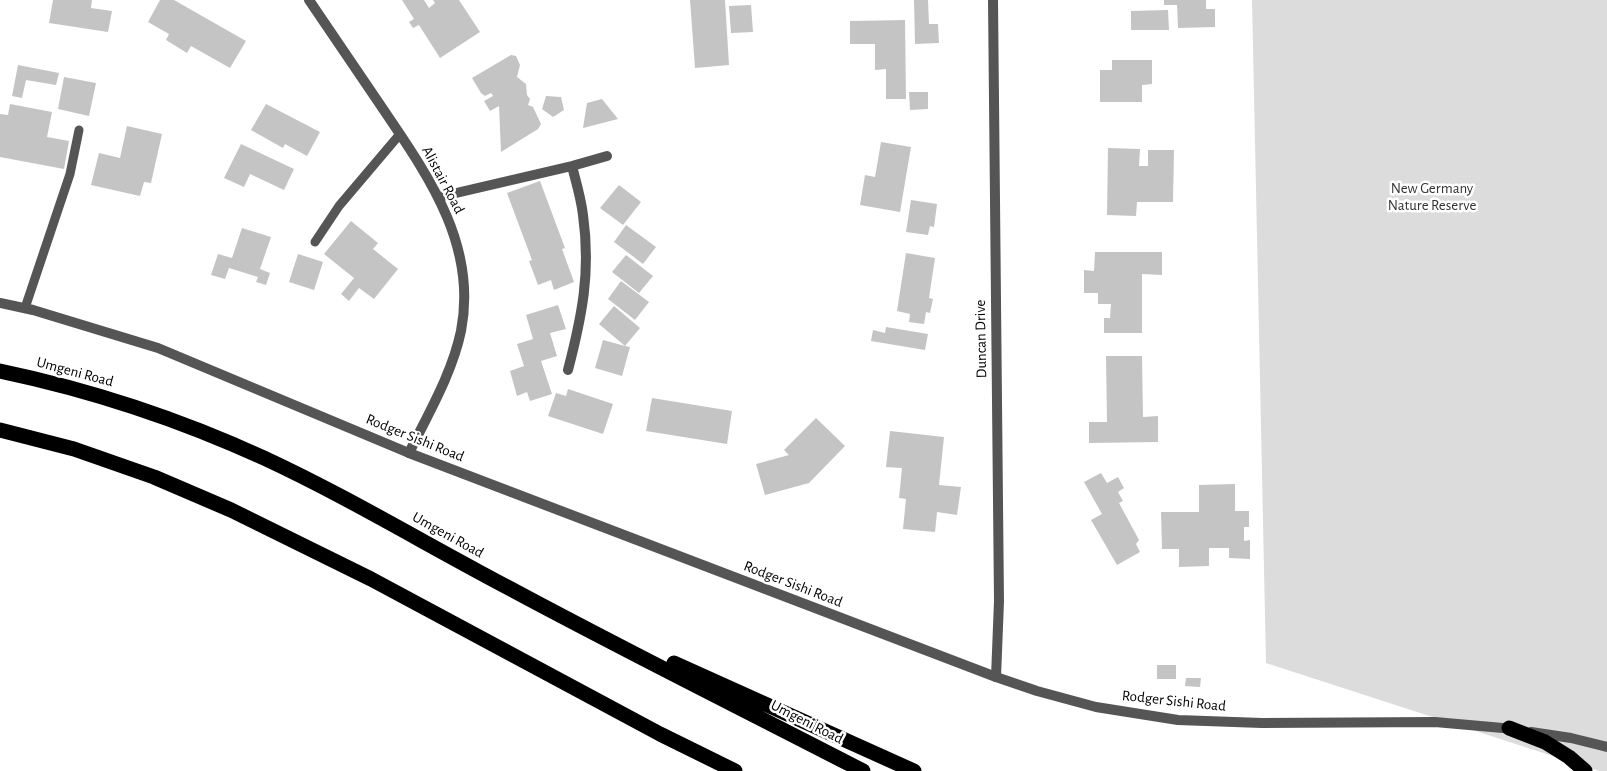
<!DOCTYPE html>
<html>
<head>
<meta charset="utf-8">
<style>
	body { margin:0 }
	canvas { display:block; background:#fff }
</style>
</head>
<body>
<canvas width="1607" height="771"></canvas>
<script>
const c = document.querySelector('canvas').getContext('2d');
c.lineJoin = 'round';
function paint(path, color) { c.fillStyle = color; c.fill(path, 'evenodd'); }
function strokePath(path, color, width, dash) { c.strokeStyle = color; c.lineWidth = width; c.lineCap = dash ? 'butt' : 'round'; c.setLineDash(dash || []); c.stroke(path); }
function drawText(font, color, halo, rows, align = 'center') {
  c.font = font + ' "Alegreya Sans",sans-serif'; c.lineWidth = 5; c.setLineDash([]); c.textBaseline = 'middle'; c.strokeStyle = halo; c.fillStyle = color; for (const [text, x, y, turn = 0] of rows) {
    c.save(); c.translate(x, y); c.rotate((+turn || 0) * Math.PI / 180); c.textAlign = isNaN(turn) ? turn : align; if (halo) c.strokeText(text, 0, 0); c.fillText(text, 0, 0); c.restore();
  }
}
paint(new Path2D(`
	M 1252,0 L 1607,0 L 1607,771 L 1599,771 L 1266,663 Z`), '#dcdcdc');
paint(new Path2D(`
	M 53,0 L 92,0 L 91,8 L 112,11 L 108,32 L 49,23 Z
	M 160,0 L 174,0 L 246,41 L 230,68 L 191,46 L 187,53 L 166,40 L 169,34 L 148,22 Z
	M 402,0 L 424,0 L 429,8 L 435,3 L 433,0 L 459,0 L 480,32 L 440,58 L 419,25 L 413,28 L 409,22 L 414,19 Z
	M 690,0 L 725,0 L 729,65 L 695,68 Z
	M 914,0 L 928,0 L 929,24 L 938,24 L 939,43 L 915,44 Z
	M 1164,0 L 1206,0 L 1206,9 L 1215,9 L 1215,27 L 1178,28 L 1177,5 L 1164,5 Z
	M 751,5 L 753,32 L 731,33 L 729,6 Z
	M 1168,10 L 1169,30 L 1131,30 L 1131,11 Z
	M 905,20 L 906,99 L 886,99 L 886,69 L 875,70 L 875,44 L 850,44 L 850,21 Z
	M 511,55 L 516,56 L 520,65 L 517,77 L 526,84 L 527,95 L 530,99 L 528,105 L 533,107 L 541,124 L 538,129 L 501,152 L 499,106 L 490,111 L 484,101 L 493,96 L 491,93 L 485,96 L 481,93 L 472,78 Z
	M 1112,60 L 1152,60 L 1152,84 L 1142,85 L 1142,102 L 1100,102 L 1100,70 L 1112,70 Z
	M 18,65 L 59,73 L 56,85 L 26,80 L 22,98 L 12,96 Z
	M 64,77 L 96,83 L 89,116 L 58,109 Z
	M 909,92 L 928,92 L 928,109 L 910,110 Z
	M 546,96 L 561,97 L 564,110 L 553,117 L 542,109 Z
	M 602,99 L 618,119 L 583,128 L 587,103 Z
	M 10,104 L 52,112 L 47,137 L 69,141 L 64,169 L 0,157 L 0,114 L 8,115 Z
	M 266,104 L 320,132 L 307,156 L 285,144 L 283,148 L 251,130 Z
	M 127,126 L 162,134 L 151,183 L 144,182 L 140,196 L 91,185 L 99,153 L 120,158 Z
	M 881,142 L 911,147 L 900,212 L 860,205 L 865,175 L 875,177 Z
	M 241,144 L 294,169 L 284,190 L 250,174 L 244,187 L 224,178 Z
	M 1108,148 L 1140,149 L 1139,166 L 1148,166 L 1148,150 L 1174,150 L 1173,202 L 1137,202 L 1136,216 L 1107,215 Z
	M 540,181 L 565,248 L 562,249 L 574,282 L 554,290 L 551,280 L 538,285 L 529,261 L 532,260 L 507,193 Z
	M 619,185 L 641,202 L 623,225 L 600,208 Z
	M 911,200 L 937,204 L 934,227 L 930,226 L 928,235 L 906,232 Z
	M 351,221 L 378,243 L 373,249 L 398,269 L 374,299 L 359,288 L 349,301 L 341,294 L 354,278 L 324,254 Z
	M 626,225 L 656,247 L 643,264 L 614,242 Z
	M 242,228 L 271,237 L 260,269 L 270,273 L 266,285 L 256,282 L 258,277 L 229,268 L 225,279 L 211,275 L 218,254 L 232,258 Z
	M 1095,252 L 1162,252 L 1162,275 L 1142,274 L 1142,333 L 1104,333 L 1104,318 L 1110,318 L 1111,304 L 1098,304 L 1098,293 L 1084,293 L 1084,270 L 1094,271 Z
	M 906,253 L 935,258 L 929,298 L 933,299 L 930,313 L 926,312 L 924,324 L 909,322 L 910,314 L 897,311 Z
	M 298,254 L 323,262 L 314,290 L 289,282 Z
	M 626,255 L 653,276 L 639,293 L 612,272 Z
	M 621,281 L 649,302 L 635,320 L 608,299 Z
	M 558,305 L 566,329 L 550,333 L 557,356 L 541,361 L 552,394 L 530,401 L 527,392 L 517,396 L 510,371 L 524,366 L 517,344 L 533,339 L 526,315 Z
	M 614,306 L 640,328 L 625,346 L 630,347 L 622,376 L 595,368 L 603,340 L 625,346 L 599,324 Z
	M 886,327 L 928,334 L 925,350 L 871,341 L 873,330 L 885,333 Z
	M 1106,356 L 1142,356 L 1143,417 L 1158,416 L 1158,442 L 1089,443 L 1089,422 L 1107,422 Z
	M 568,389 L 613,404 L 603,434 L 548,416 L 556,393 L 566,396 Z
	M 652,398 L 732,411 L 727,444 L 646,431 Z
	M 816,418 L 845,446 L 809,483 L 765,495 L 756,464 L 789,455 L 784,450 Z
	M 890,431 L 944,437 L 939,485 L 961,487 L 957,515 L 937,512 L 935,532 L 903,529 L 906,499 L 899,498 L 902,468 L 886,467 Z
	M 1101,473 L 1107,483 L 1118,477 L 1124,488 L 1118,492 L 1123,501 L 1119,503 L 1139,540 L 1136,544 L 1140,552 L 1117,565 L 1091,520 L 1102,514 L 1084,482 Z
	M 1235,484 L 1235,511 L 1249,511 L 1249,527 L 1244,527 L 1244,541 L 1250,540 L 1250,559 L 1229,558 L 1229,548 L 1209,548 L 1209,566 L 1179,567 L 1179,549 L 1162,549 L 1161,512 L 1199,512 L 1199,485 Z
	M 1157,665 L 1176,665 L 1176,679 L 1157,679 Z
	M 1186,678 L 1201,678 L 1200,687 L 1185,686 Z`), '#c4c4c4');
strokePath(new Path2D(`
	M 315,242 L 339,206 L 400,134
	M 25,308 L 70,174 L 79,130`), '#555', 9);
strokePath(new Path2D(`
	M 309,0 C 333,35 357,71 381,106 C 427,174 478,244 461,331 C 452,374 428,414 409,453
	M 993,0 L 999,601 L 996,677
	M 439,197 L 572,166 L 607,156
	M 568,370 C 582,316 591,272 583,215 C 581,198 576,182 572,166`), '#555', 10);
strokePath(new Path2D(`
	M 0,303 L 33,310 L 158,348 L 409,453 L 996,677 L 1037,691 L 1096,707 L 1178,720 L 1262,723 L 1435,722 L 1514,729
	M 1531,732 L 1571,738 L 1607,747`), '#555', 10);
strokePath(new Path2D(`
	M 0,371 C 91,390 179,419 264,458 C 348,497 427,545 509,588 C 626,651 745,710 863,771
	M 0,430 L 74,449 L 154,477 L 231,510 L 371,579 L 660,734 L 735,771
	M 674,663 L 914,771
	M 1509,728 L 1545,742 L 1569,757 L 1585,771`), '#000', 15);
drawText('15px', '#000', '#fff', [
	["Alistair Road",443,180,62],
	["Duncan Drive",981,339,-91],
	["Umgeni Road",75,372,15],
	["Rodger Sishi Road",415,438,22],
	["Umgeni Road",448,535,29],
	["Rodger Sishi Road",793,584,21],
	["Rodger Sishi Road",1174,701,6],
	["Umgeni Road",807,722,27]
]);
drawText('15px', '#333', '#fff', [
	["New Germany",1432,188],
	["Nature Reserve",1432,205]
]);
</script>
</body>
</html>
